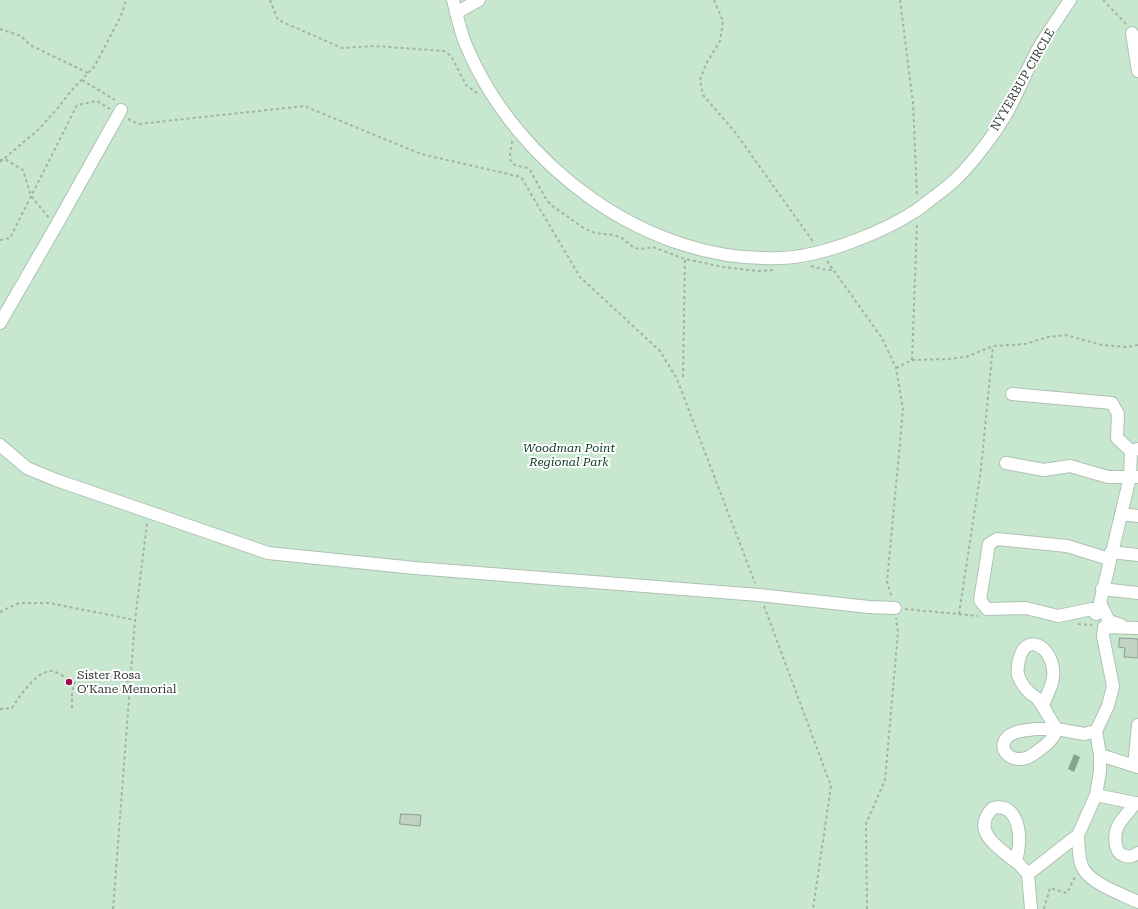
<!DOCTYPE html>
<html>
<head>
<meta charset="utf-8">
<style>
	body { margin:0 }
	canvas { display:block; background:#e6f8ea }
</style>
</head>
<body>
<canvas width="1138" height="909"></canvas>
<script>
const c = document.querySelector('canvas').getContext('2d');
c.lineJoin = 'round';
function paint(path, color) { c.fillStyle = color; c.fill(path, 'evenodd'); }
function strokePath(path, color, width, dash) { c.strokeStyle = color; c.lineWidth = width; c.lineCap = dash ? 'butt' : 'round'; c.setLineDash(dash || []); c.stroke(path); }
function drawText(font, color, halo, rows, align = 'center') {
  c.font = font + ' "Roboto Serif",serif'; c.lineWidth = 4; c.setLineDash([]); c.textBaseline = 'middle'; c.strokeStyle = halo; c.fillStyle = color; for (const [text, x, y, turn = 0] of rows) {
    c.save(); c.translate(x, y); c.rotate((+turn || 0) * Math.PI / 180); c.textAlign = isNaN(turn) ? turn : align; if (halo) c.strokeText(text, 0, 0); c.fillText(text, 0, 0); c.restore();
  }
}
paint(new Path2D(`
	M 0,0 L 1138,0 L 1138,909 L 0,909 Z`), '#c7e7cf');
paint(new Path2D(`
	M 1074,754 L 1080,757 L 1074,772 L 1068,769 Z`), '#81a78b');
const building = new Path2D(`
	M 1120,638 L 1138,639 L 1138,658 L 1124,657 L 1125,648 L 1119,647 Z
	M 401,814 L 421,815 L 420,826 L 400,824 Z`);
paint(building, '#c1d3c5');
strokePath(building, '#8b9c90', 1);
const minor = new Path2D(`
	M 453,0 C 457,15 460,31 466,45 C 516,165 647,264 780,258 C 821,257 882,233 917,210 C 923,206 928,201 934,197 C 942,191 950,185 957,178 C 975,160 997,131 1009,109 C 1019,90 1027,70 1037,51 C 1047,33 1059,17 1070,0
	M 456,13 L 479,0
	M 1132,33 L 1138,71
	M 0,323 L 56,226 L 121,110
	M 1012,394 L 1112,403 L 1118,414 L 1117,438 L 1131,451
	M 0,445 L 27,468 L 56,480 L 268,553 L 415,568 L 759,595 L 869,607 L 895,608
	M 1006,463 L 1044,470 L 1070,466 L 1108,477 L 1137,477
	M 1121,514 L 1138,516
	M 1111,552 L 1138,555
	M 1102,589 L 1138,593
	M 1096,614 L 1092,609 L 1058,616 L 1026,608 L 987,609 L 980,600 L 989,544 L 997,539 L 1067,546 L 1109,559
	M 1121,625 L 1109,621 L 1100,603 L 1130,477 L 1131,451 L 1138,449
	M 1043,707 C 1046,694 1055,684 1053,669 C 1051,647 1026,631 1019,660 C 1018,664 1017,670 1018,675 C 1020,681 1025,689 1030,693 C 1033,696 1037,697 1039,701 C 1046,710 1050,720 1057,729 L 1084,734 L 1096,731
	M 1036,729 L 1057,729 C 1053,739 1048,744 1039,750 C 1035,753 1030,757 1026,758 C 1005,764 994,741 1014,733 C 1020,730 1029,730 1036,729 Z
	M 1100,755 L 1138,767
	M 1134,766 L 1138,725
	M 1096,795 L 1135,803 L 1138,803
	M 1135,803 C 1125,819 1112,824 1116,845 C 1117,850 1119,854 1123,855 C 1128,858 1134,856 1138,853
	M 1078,835 C 1079,846 1078,861 1084,870 C 1094,885 1122,894 1138,902
	M 1016,862 C 1017,856 1019,849 1019,843 C 1020,826 1014,803 993,808 C 970,830 998,848 1015,861 C 1020,864 1024,870 1028,874
	M 1031,909 L 1028,874 L 1078,835 L 1096,795 L 1100,771 L 1100,755 L 1096,731 L 1108,706 L 1113,686 L 1103,636 L 1104,627 L 1138,628`);
strokePath(minor, '#afc1b3', 14);
strokePath(new Path2D(`
	M 270,0 L 278,20 L 342,48 L 374,46 L 444,51 L 451,56 L 466,85 L 477,93
	M 714,0 L 723,21 L 720,41 L 706,64 L 700,80 L 703,95 L 735,132 L 814,243
	M 900,0 L 913,103 L 917,196
	M 1103,0 L 1126,24
	M 0,29 L 21,36 L 30,45 L 88,73
	M 82,80 L 115,100
	M 128,119 L 139,124 L 304,106 L 421,154 L 521,177 L 580,277 L 660,351 L 677,379 L 755,583
	M 512,141 C 512,148 506,161 515,165 C 520,167 525,166 530,170 L 546,199 L 551,205 L 585,229 L 595,233 L 614,235 L 622,238 L 634,248 L 641,249 L 653,247 L 685,259 L 723,267 L 758,271 L 773,270
	M 0,160 L 5,159 L 23,170 L 31,196 L 49,218
	M 0,162 L 38,130 L 57,109 L 71,91 L 94,67 L 121,16 L 126,0
	M 0,240 L 10,238 L 77,105 L 97,101 L 110,109
	M 827,261 L 882,338 L 896,368 L 903,410 L 887,582 L 892,598
	M 811,266 L 826,270 L 834,270
	M 912,360 L 917,222
	M 896,368 L 912,360 L 949,359 L 966,357 L 993,346 L 1025,344 L 1048,337 L 1066,335 L 1102,345 L 1126,347 L 1138,345
	M 683,377 L 685,259
	M 764,606 L 831,786 L 813,909
	M 905,609 L 978,616
	M 0,612 L 19,603 L 49,603 L 135,620
	M 959,614 L 981,469 L 993,346
	M 1078,624 L 1092,625
	M 72,708 L 72,693 L 74,683 C 91,673 112,679 131,682
	M 0,709 L 12,708 C 19,697 37,670 52,671 C 58,672 69,680 74,683
	M 113,909 L 135,620 L 147,523
	M 867,909 L 866,824 L 885,780 L 898,632 L 896,618
	M 1044,909 L 1050,888 L 1067,893 L 1075,877`), '#a4b2a7', 2, [3, 3]);
strokePath(minor, '#fff', 12);
for (const [x, y, r, color] of [
	[69,682,4,"#a0094d"]
]) { const dot = new Path2D(); dot.arc(x, y, r, 0, 2 * Math.PI); c.fillStyle = color; c.fill(dot); strokePath(dot, '#fff', 1.5); }
drawText('12px', '#323934', '#fff', [
	["NYYERBUP CIRCLE",1023,80,-60]
]);
drawText('italic 12px', '#093a1e', '#fff', [
	["Woodman Point",569,448],
	["Regional Park",569,462]
]);
drawText('12px', '#323934', '#fff', [
	["Sister Rosa",77,675],
	["O'Kane Memorial",77,689]
], 'left');
</script>
</body>
</html>
